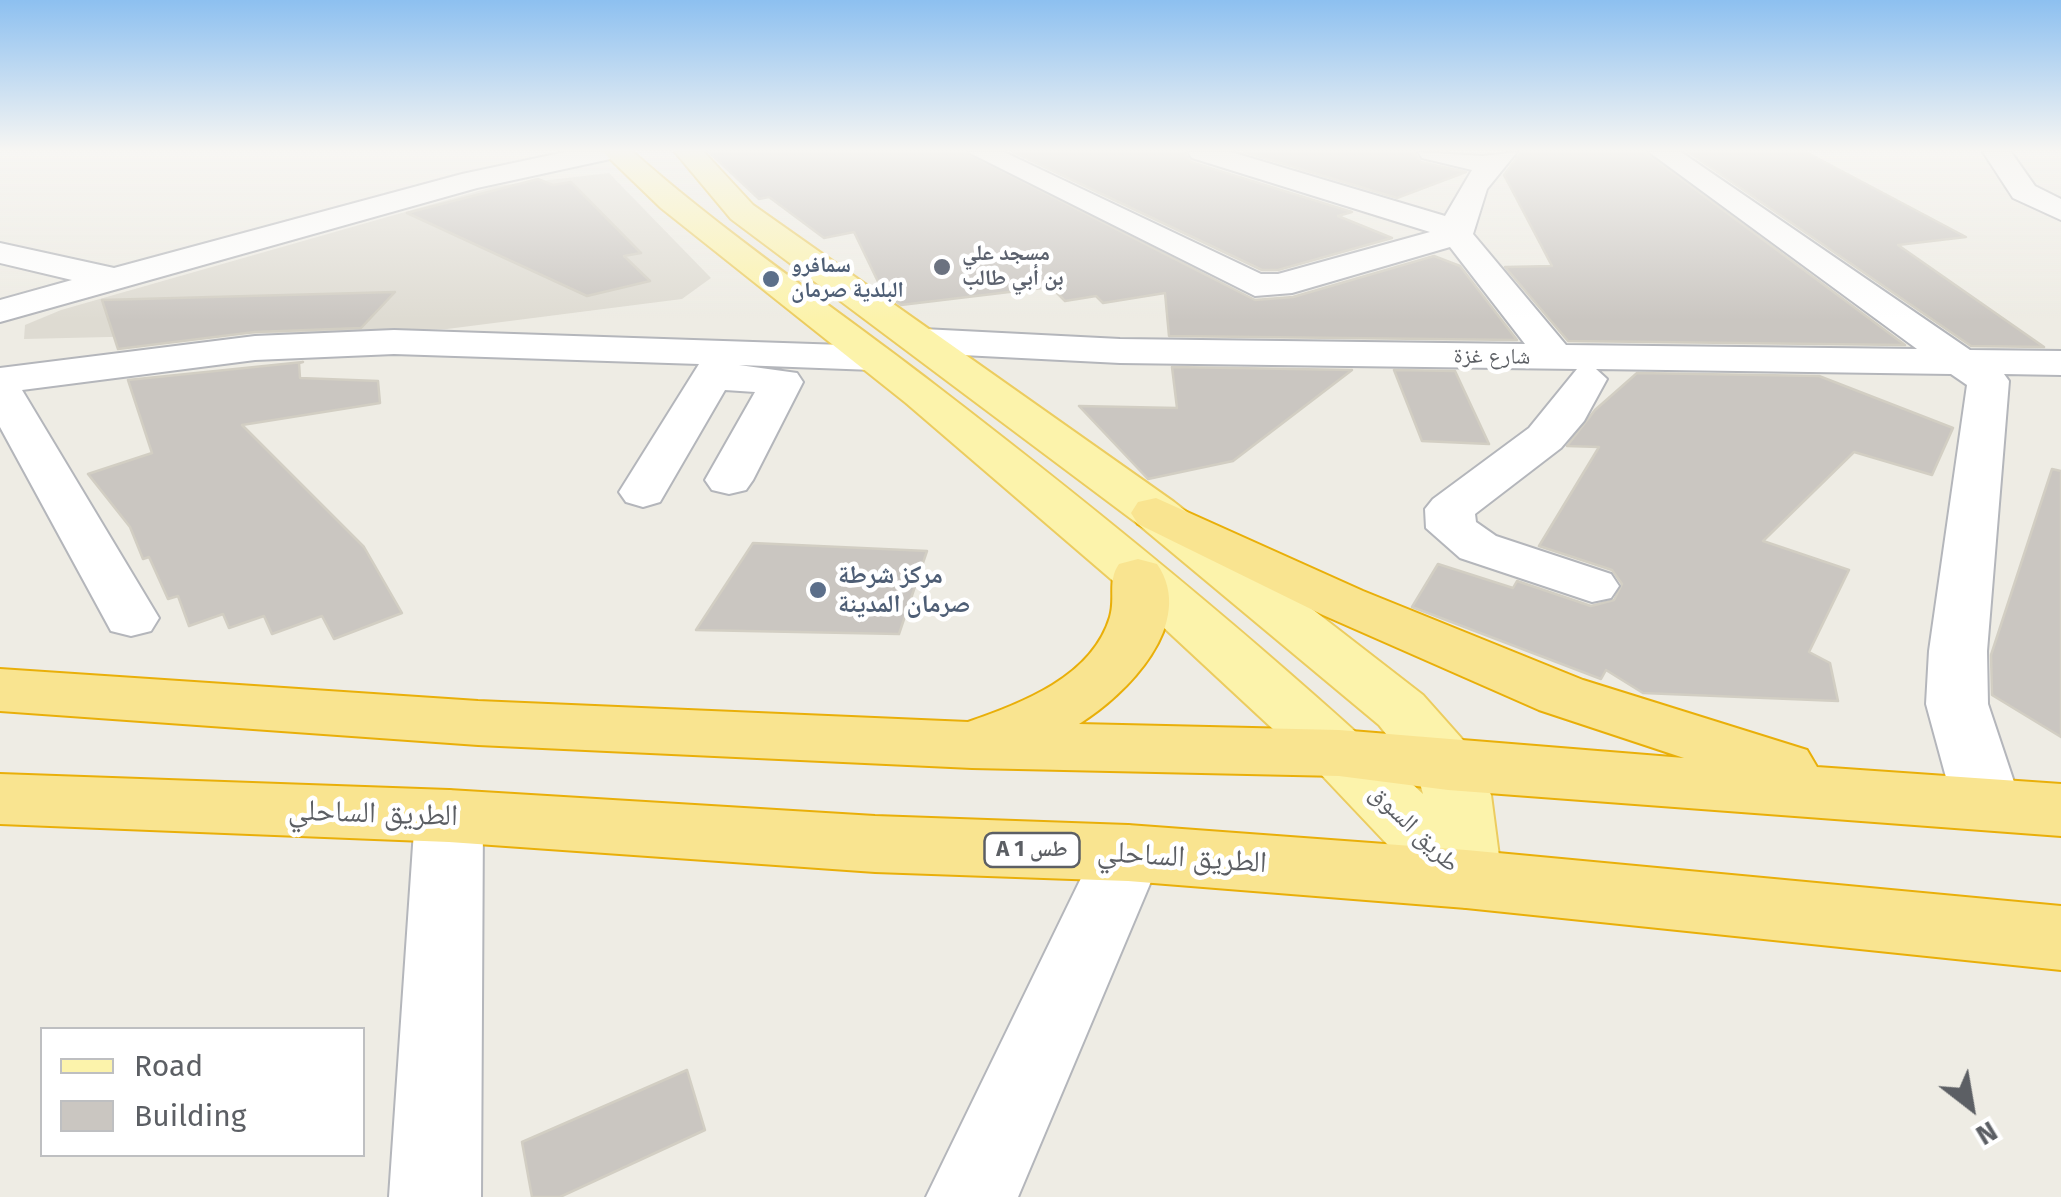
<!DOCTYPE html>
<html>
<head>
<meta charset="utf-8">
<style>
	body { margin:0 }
	#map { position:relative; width:2061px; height:1197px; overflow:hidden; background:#eeece4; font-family:"Fira Sans",sans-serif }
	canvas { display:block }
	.legend { position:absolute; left:40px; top:1027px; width:325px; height:130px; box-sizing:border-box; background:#fff; border:2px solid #bebfc1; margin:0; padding:12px 18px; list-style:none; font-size:30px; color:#5c5f64 }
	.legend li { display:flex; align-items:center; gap:20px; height:50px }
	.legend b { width:50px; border:2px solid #bebfc1 }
	.north { position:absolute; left:1921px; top:1057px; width:100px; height:100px; -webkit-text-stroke:8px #fff; paint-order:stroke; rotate:149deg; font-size:28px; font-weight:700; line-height:40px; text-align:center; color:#5c5f64 }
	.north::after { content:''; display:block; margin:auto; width:35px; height:45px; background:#5c5f64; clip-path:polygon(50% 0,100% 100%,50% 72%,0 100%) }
</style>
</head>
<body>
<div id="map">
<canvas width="2061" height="1197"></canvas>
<ul class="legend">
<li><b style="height:12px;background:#fcf3ab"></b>Road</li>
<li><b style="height:28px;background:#cac6c1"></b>Building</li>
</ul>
<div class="north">N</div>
</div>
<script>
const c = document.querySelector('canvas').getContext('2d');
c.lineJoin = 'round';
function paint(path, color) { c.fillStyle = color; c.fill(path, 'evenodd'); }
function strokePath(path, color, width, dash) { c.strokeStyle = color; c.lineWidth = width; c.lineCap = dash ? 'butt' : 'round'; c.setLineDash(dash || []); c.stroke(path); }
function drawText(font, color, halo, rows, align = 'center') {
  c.font = font + ' "Fira Sans","Noto Naskh Arabic",sans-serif'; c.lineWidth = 9; c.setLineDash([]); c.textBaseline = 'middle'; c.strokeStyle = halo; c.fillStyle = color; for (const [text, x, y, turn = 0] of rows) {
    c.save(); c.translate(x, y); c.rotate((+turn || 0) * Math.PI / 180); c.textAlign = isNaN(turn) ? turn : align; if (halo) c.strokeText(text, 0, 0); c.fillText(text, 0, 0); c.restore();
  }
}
paint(new Path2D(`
	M 609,173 L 711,278 L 682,299 L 447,329 L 24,339 L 25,325 L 61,310 L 496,186 Z`), '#dedbd2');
const building = new Path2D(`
	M 709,152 L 965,152 L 1255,300 L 1293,297 L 1434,256 L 1460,266 L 1517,340 L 1169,336 L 1165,293 L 1103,303 L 1096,296 L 1065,301 L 1051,287 L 901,305 L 883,292 L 854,232 L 824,238 L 769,197 L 759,199 Z
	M 1013,152 L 1184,152 L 1191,162 L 1352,212 L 1338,216 L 1392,238 L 1278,270 L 1262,270 Z
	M 1244,152 L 1414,152 L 1421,162 L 1466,172 L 1397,198 Z
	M 1521,152 L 1645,152 L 1905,345 L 1568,341 L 1505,267 L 1552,266 L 1504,175 Z
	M 1688,152 L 1806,152 L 1966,237 L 1898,245 L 2044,347 L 1971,346 Z
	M 538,179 L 553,185 L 571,182 L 641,253 L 624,256 L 650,281 L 587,296 L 407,213 Z
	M 395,292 L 361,328 L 255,332 L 118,349 L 102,300 Z
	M 303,362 L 299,363 L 300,378 L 378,381 L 380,403 L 242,425 L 364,547 L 402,613 L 334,639 L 322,616 L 272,634 L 264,616 L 229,628 L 223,614 L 189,626 L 178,596 L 168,599 L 149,557 L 143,559 L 130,527 L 88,474 L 152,453 L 128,380 Z
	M 1172,367 L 1352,370 L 1233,461 L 1148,479 L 1079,406 L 1177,408 Z
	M 1394,370 L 1455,371 L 1489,444 L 1422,441 Z
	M 1637,373 L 1819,376 L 1953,428 L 1932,475 L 1854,452 L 1763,541 L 1849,570 L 1809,652 L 1830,663 L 1838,701 L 1643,693 L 1606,670 L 1601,679 L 1412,607 L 1438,564 L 1513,588 L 1517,581 L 1591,606 L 1614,600 L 1622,584 L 1612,570 L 1539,546 L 1599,447 L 1567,446 L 1595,410 Z
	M 2052,469 L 2061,471 L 2061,737 L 1992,695 L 1991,655 Z
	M 753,543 L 927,551 L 899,634 L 696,630 Z
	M 687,1070 L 705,1130 L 560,1197 L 532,1197 L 522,1142 Z`);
paint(building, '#cac6c1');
strokePath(building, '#d2cec3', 2.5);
const minor = new Path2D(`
	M 565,152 L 619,152 L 615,158 L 477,188 L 0,322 L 0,300 L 72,280 L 0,263 L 0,243 L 114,268 L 462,174 Z
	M 968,152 L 1004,152 L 1261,274 L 1278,274 L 1430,232 L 1192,158 L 1188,152 L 1231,152 L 1445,216 L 1472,170 L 1422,158 L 1418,152 L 1483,156 L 1517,152 L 1487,189 L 1473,234 L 1566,345 L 1917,349 L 1649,152 L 1681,152 L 1970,350 L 2061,351 L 2061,375 L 2004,374 L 2009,381 L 1987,651 L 1988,704 L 2021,803 L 2011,821 L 1987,829 L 1963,821 L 1953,803 L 1926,704 L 1929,651 L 1967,385 L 1951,374 L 1596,369 L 1607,379 L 1584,421 L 1561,448 L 1475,514 L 1476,522 L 1496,536 L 1611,574 L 1619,586 L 1611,598 L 1592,602 L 1460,558 L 1426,528 L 1425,509 L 1433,499 L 1529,428 L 1577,369 L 1120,363 L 923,353 L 909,349 L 903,341 L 909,333 L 923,329 L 1120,339 L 1525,344 L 1450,247 L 1292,293 L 1255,296 Z
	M 1983,152 L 2011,152 L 2035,186 L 2061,199 L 2061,220 L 2013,198 Z
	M 394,330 L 873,346 L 887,349 L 893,358 L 887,367 L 873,370 L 739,365 L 797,373 L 803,382 L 753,480 L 746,490 L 729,494 L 712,490 L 705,480 L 755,392 L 725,390 L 660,502 L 643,507 L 626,502 L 619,492 L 699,364 L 394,354 L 255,360 L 22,390 L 159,618 L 151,631 L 131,636 L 111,631 L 0,427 L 0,368 L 255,336 Z
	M 449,790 L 473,797 L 483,816 L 481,1197 L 389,1197 L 415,816 L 425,797 Z
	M 1128,825 L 1153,833 L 1163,853 L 1018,1197 L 926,1197 L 1103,833 Z`);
const major = new Path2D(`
	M 603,152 L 633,152 C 728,236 834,307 934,384 C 1102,513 1269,649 1423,794 L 1417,773 L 1379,725 L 1138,524 L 731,219 L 675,152 L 704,152 L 753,205 L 1174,502 L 1423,695 L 1471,749 L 1491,795 L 1502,879 L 1492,900 L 1466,908 L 1440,900 L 1316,769 L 1119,586 L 906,403 L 661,208 Z`);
const highway = new Path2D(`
	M 1156,498 L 1363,591 L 1583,680 L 1807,750 L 1817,767 L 2061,784 L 2061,836 L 1448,790 L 1339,776 L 972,768 L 478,745 L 0,711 L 0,669 L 478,701 L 968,722 C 1022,703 1092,677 1110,617 C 1116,597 1107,581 1119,564 L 1138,559 L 1157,564 C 1198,623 1126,695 1079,724 L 1339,730 L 1684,758 L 1539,710 L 1323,615 L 1138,524 L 1131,513 L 1138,502 Z
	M 0,774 L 449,790 L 875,816 L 1128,825 L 1466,850 L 2061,906 L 2061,970 L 1466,908 L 1128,881 L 875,872 L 449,842 L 0,824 Z`);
strokePath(minor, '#b4b6bb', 4);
strokePath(major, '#eccc5f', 4);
strokePath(highway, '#e9af09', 4);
paint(minor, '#fff');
paint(major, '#fcf3ab');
paint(highway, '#f9e490');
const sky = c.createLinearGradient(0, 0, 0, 320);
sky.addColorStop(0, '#8dc0f0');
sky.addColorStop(0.47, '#f7f6f3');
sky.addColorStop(1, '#f7f6f300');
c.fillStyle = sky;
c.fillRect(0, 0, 2061, 320);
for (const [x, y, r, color] of [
	[942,267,10,"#6b7280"],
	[771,279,10,"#5c6f8a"],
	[818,590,10,"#5c6f8a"]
]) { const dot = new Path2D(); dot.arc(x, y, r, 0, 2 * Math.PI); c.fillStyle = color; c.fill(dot); strokePath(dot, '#fff', 4); }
drawText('bold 22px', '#5b616d', '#fff', [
	["مسجد علي",962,254],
	["بن أبي طالب",962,279]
], 'left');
drawText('bold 22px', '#4e5e75', '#fff', [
	["سمافرو",791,266],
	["البلدية صرمان",791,291]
], 'left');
drawText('22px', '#5c5f64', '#fff', [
	["شارع غزة",1492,357,1]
]);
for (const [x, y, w] of [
	[1032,850,95]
]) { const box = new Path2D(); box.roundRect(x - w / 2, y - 17, w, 34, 8); c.fillStyle = '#fff'; c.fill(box); strokePath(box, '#5c5f64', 2.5); }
drawText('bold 22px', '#5c5f64', null, [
	["A 1 طس",1032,850]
]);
drawText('bold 25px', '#4e5e75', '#fff', [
	["مركز شرطة",838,576],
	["صرمان المدينة",838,605]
], 'left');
drawText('25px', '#5c5f64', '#fff', [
	["طريق السوق",1414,829,44]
]);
drawText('30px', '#5c5f64', '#fff', [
	["الطريق الساحلي",373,814,2],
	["الطريق الساحلي",1182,858,4]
]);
</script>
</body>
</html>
